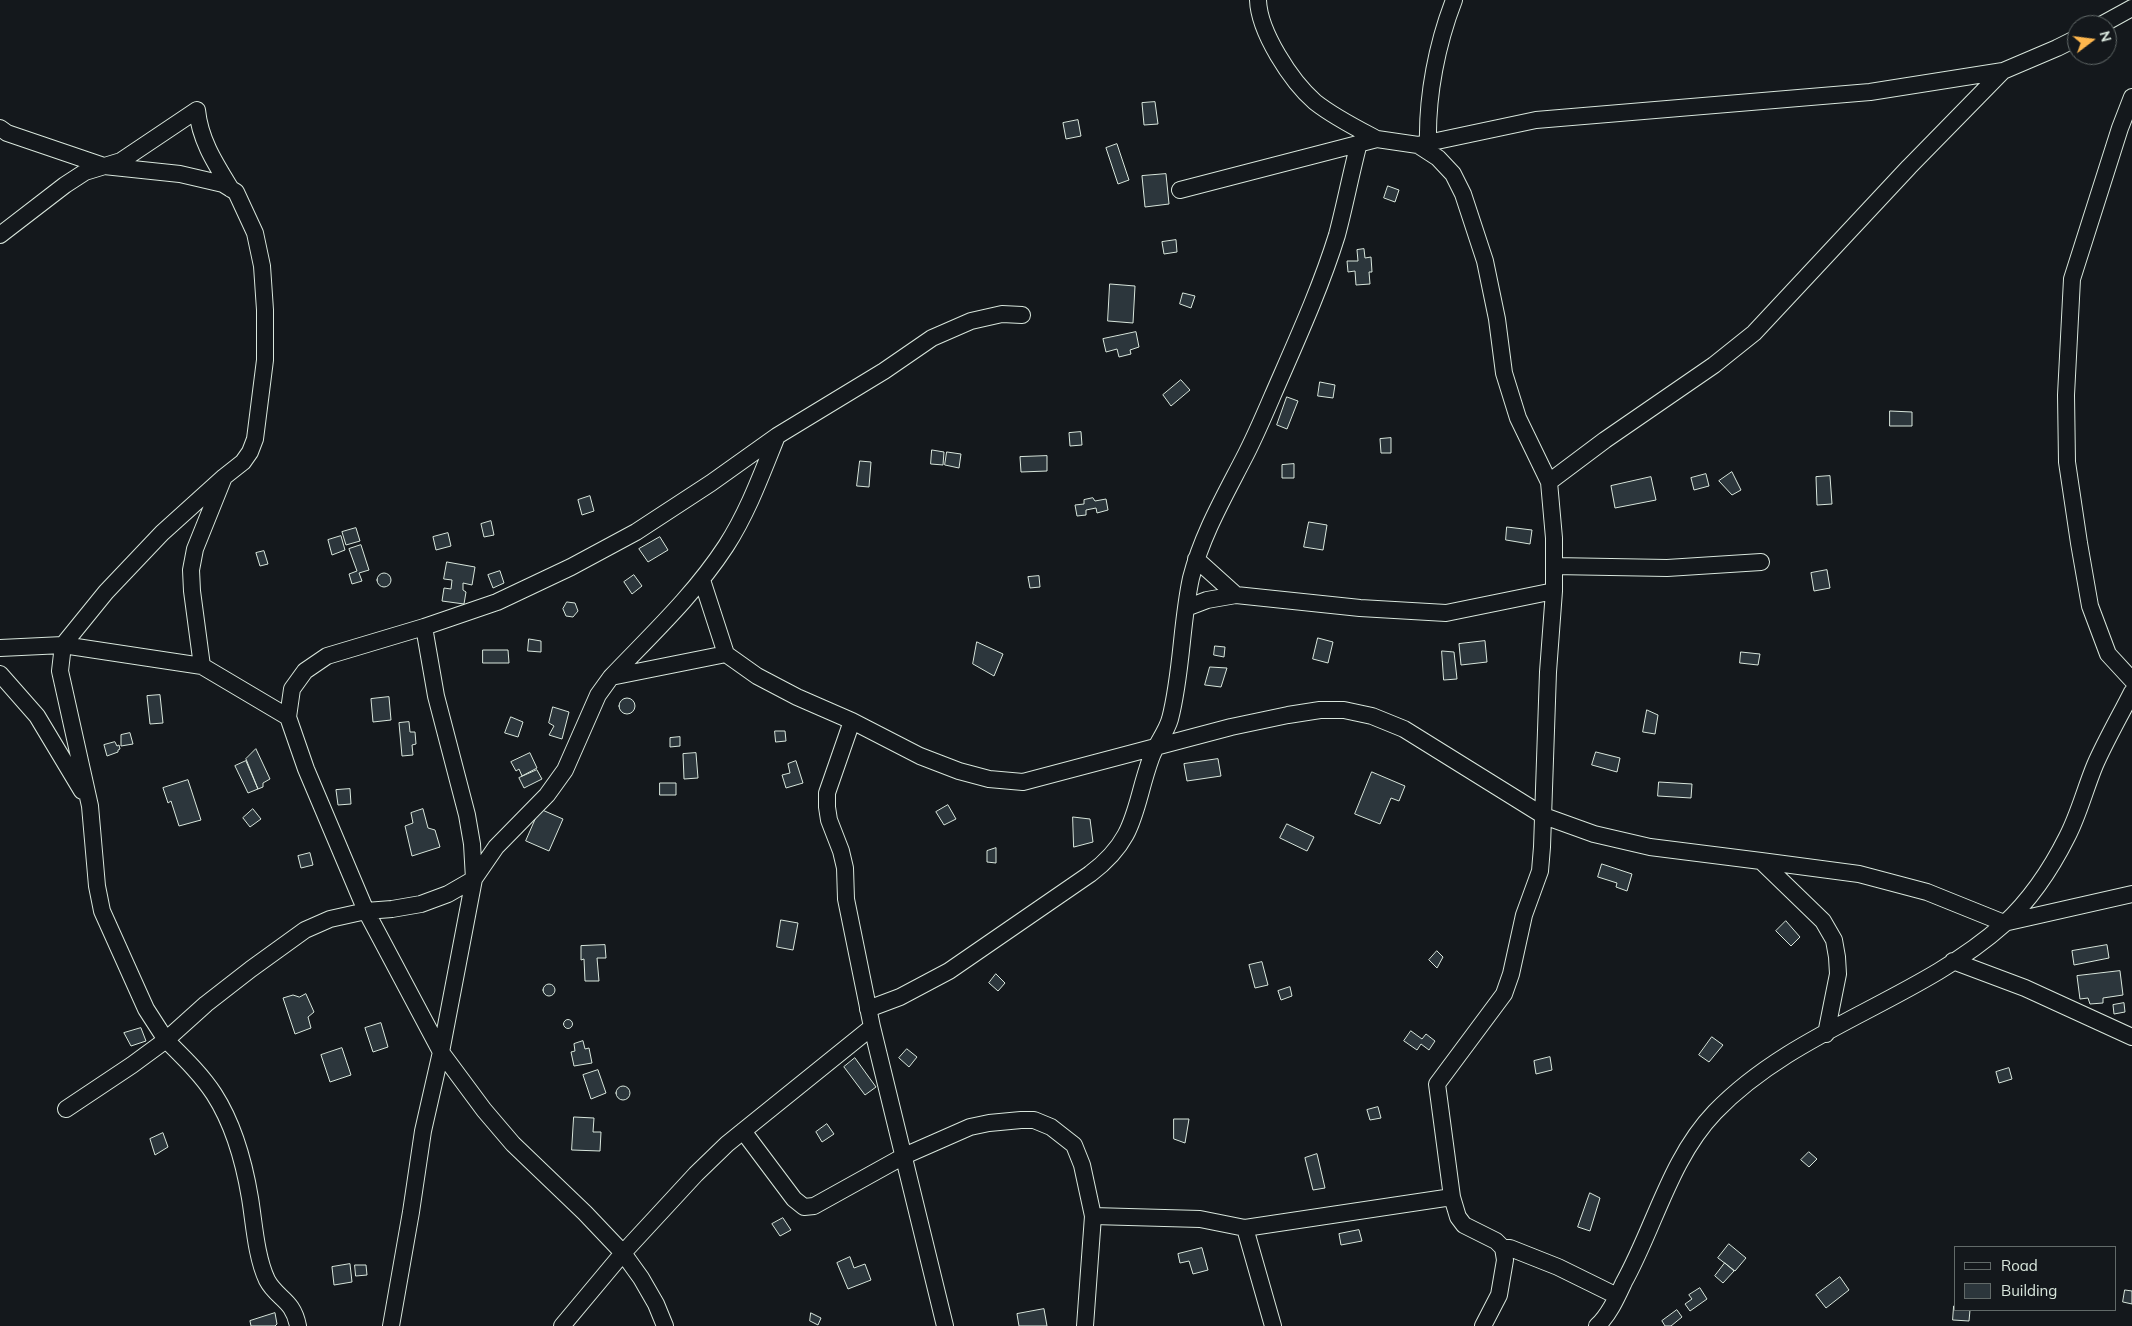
<!DOCTYPE html>
<html>
<head>
<meta charset="utf-8">
<style>
	body { margin:0 }
	#map { position:relative; width:2132px; height:1326px; overflow:hidden; background:#14181c; font-family:Mulish,sans-serif }
	canvas { display:block }
	.legend { position:absolute; left:1954px; top:1246px; width:162px; height:65px; box-sizing:border-box; background:#14181c; border:1px solid #626a69; margin:0; padding:6px 9px; list-style:none; font-size:15px; color:#d8e6dc }
	.legend li { display:flex; align-items:center; gap:10px; height:25px }
	.legend b { width:25px; border:1px solid #626a69 }
	.north { position:absolute; left:2067px; top:15px; width:50px; height:50px; box-sizing:border-box; background:#14181c; border:1px solid #626a69; border-radius:50%; rotate:75deg; font-size:14px; font-weight:700; line-height:20px; text-align:center; color:#d8e6dc }
	.north::after { content:''; display:block; margin:auto; width:18px; height:22px; background:#ffb74d; clip-path:polygon(50% 0,100% 100%,50% 72%,0 100%) }
</style>
</head>
<body>
<div id="map">
<canvas width="2132" height="1326"></canvas>
<ul class="legend">
<li><b style="height:6px;background:#14181c"></b>Road</li>
<li><b style="height:14px;background:#2c363c"></b>Building</li>
</ul>
<div class="north">N</div>
</div>
<script>
const c = document.querySelector('canvas').getContext('2d');
c.lineJoin = 'round';
function paint(path, color) { c.fillStyle = color; c.fill(path, 'evenodd'); }
function strokePath(path, color, width, dash) { c.strokeStyle = color; c.lineWidth = width; c.lineCap = dash ? 'butt' : 'round'; c.setLineDash(dash || []); c.stroke(path); }
const building = new Path2D(`
	M 1155,102 L 1158,124 L 1144,125 L 1142,103 Z
	M 1078,120 L 1081,136 L 1066,139 L 1063,123 Z
	M 1117,144 L 1129,180 L 1118,184 L 1106,148 Z
	M 1166,174 L 1169,204 L 1145,207 L 1142,176 Z
	M 1388,186 L 1399,190 L 1395,202 L 1384,198 Z
	M 1176,240 L 1177,252 L 1164,254 L 1162,242 Z
	M 1364,249 L 1365,258 L 1371,257 L 1372,272 L 1369,272 L 1370,284 L 1356,285 L 1355,271 L 1348,272 L 1347,261 L 1358,261 L 1357,250 Z
	M 1110,284 L 1135,286 L 1133,323 L 1108,321 Z
	M 1183,293 L 1195,296 L 1191,308 L 1180,304 Z
	M 1136,332 L 1139,347 L 1130,350 L 1131,354 L 1119,357 L 1117,349 L 1106,352 L 1103,339 Z
	M 1181,380 L 1190,390 L 1171,406 L 1163,395 Z
	M 1320,382 L 1335,385 L 1333,398 L 1318,396 Z
	M 1287,397 L 1298,401 L 1287,429 L 1277,425 Z
	M 1890,411 L 1912,412 L 1912,426 L 1890,426 Z
	M 1081,432 L 1082,445 L 1070,446 L 1069,433 Z
	M 1391,438 L 1391,453 L 1381,453 L 1380,439 Z
	M 932,450 L 944,452 L 943,465 L 931,464 Z
	M 947,452 L 961,454 L 959,468 L 945,465 Z
	M 1047,456 L 1047,471 L 1021,472 L 1020,457 Z
	M 860,461 L 871,462 L 869,487 L 857,486 Z
	M 1294,464 L 1294,478 L 1282,478 L 1282,465 Z
	M 1732,472 L 1741,490 L 1732,495 L 1719,481 Z
	M 1706,474 L 1709,486 L 1694,490 L 1691,478 Z
	M 1830,476 L 1832,504 L 1817,505 L 1816,477 Z
	M 1651,477 L 1656,500 L 1615,508 L 1611,486 Z
	M 590,496 L 594,511 L 582,515 L 578,500 Z
	M 1093,498 L 1095,501 L 1106,499 L 1108,510 L 1097,513 L 1096,508 L 1086,510 L 1086,515 L 1077,516 L 1075,505 L 1084,504 L 1084,500 Z
	M 491,521 L 494,535 L 484,537 L 481,524 Z
	M 1309,522 L 1327,525 L 1323,550 L 1304,547 Z
	M 1507,527 L 1532,530 L 1530,544 L 1506,540 Z
	M 356,528 L 360,541 L 346,545 L 342,532 Z
	M 448,533 L 451,546 L 436,550 L 433,537 Z
	M 341,536 L 345,550 L 332,555 L 328,540 Z
	M 660,537 L 668,550 L 648,562 L 639,549 Z
	M 361,545 L 369,570 L 359,573 L 362,581 L 352,584 L 349,574 L 357,571 L 349,549 Z
	M 264,551 L 268,564 L 260,566 L 256,553 Z
	M 447,562 L 475,567 L 472,585 L 463,583 L 463,590 L 466,592 L 464,604 L 442,601 L 444,588 L 451,589 L 452,580 L 444,579 Z
	M 1827,570 L 1830,588 L 1814,591 L 1811,573 Z
	M 500,571 L 504,583 L 493,588 L 488,575 Z
	M377 580a7 7 0 1 1 14 0a7 7 0 1 1-14 0Z
	M 634,575 L 642,586 L 632,594 L 624,582 Z
	M 1039,576 L 1040,587 L 1030,588 L 1028,577 Z
	M 567,602 L 575,603 L 578,611 L 573,617 L 566,616 L 563,609 Z
	M 1318,638 L 1333,642 L 1328,663 L 1313,659 Z
	M 529,639 L 541,641 L 541,652 L 528,651 Z
	M 1485,641 L 1487,662 L 1461,665 L 1459,644 Z
	M 977,642 L 1003,654 L 994,676 L 973,664 Z
	M 1215,646 L 1225,647 L 1224,657 L 1214,655 Z
	M 483,650 L 508,650 L 509,663 L 483,663 Z
	M 1442,651 L 1454,652 L 1457,679 L 1444,680 Z
	M 1741,652 L 1760,654 L 1758,665 L 1740,663 Z
	M 1210,667 L 1227,668 L 1221,687 L 1205,685 Z
	M 160,695 L 163,723 L 150,724 L 147,696 Z
	M 389,697 L 391,720 L 373,722 L 371,699 Z
	M619 706a8 8 0 1 1 16 0a8 8 0 1 1-16 0Z
	M 553,707 L 569,712 L 562,739 L 549,735 L 554,726 L 549,723 Z
	M 1647,710 L 1658,715 L 1655,734 L 1643,732 Z
	M 511,717 L 523,722 L 518,737 L 505,733 Z
	M 409,722 L 410,732 L 415,732 L 416,744 L 412,745 L 413,755 L 402,756 L 399,723 Z
	M 775,731 L 785,731 L 786,741 L 776,742 Z
	M 130,733 L 133,744 L 121,746 L 121,735 Z
	M 680,737 L 680,746 L 670,747 L 670,738 Z
	M 115,742 L 117,746 L 119,745 L 120,749 L 118,750 L 118,752 L 107,756 L 104,745 Z
	M 256,749 L 270,779 L 263,783 L 263,787 L 258,789 L 246,759 Z
	M 1596,752 L 1620,758 L 1617,772 L 1592,765 Z
	M 530,753 L 537,768 L 522,776 L 519,769 L 516,771 L 511,762 Z
	M 696,753 L 698,778 L 684,779 L 683,754 Z
	M 1218,759 L 1221,776 L 1187,781 L 1184,764 Z
	M 246,761 L 258,789 L 248,793 L 235,766 Z
	M 796,761 L 803,783 L 786,788 L 782,775 L 790,773 L 788,764 Z
	M 537,770 L 542,779 L 524,788 L 519,778 Z
	M 1372,772 L 1405,786 L 1399,801 L 1391,798 L 1380,824 L 1355,814 Z
	M 188,780 L 201,820 L 179,826 L 171,801 L 168,803 L 163,788 Z
	M 1659,782 L 1692,784 L 1691,798 L 1658,796 Z
	M 660,783 L 676,783 L 676,795 L 660,795 Z
	M 350,789 L 351,804 L 338,805 L 336,790 Z
	M 948,805 L 956,819 L 944,825 L 936,812 Z
	M 253,809 L 261,819 L 250,827 L 243,818 Z
	M 423,809 L 428,828 L 435,830 L 440,847 L 412,856 L 405,826 L 413,823 L 411,813 Z
	M 540,809 L 563,819 L 549,851 L 526,841 Z
	M 1073,817 L 1090,819 L 1093,842 L 1074,847 Z
	M 1287,824 L 1314,837 L 1307,851 L 1280,838 Z
	M 996,848 L 996,863 L 987,862 L 987,851 Z
	M 310,853 L 313,865 L 301,868 L 298,856 Z
	M 1602,864 L 1632,874 L 1627,891 L 1616,887 L 1617,883 L 1598,877 Z
	M 781,920 L 798,923 L 793,950 L 777,947 Z
	M 1786,921 L 1800,937 L 1791,946 L 1776,931 Z
	M 605,945 L 606,958 L 597,958 L 599,981 L 585,981 L 584,959 L 581,960 L 581,946 Z
	M 2107,945 L 2109,958 L 2074,965 L 2072,951 Z
	M 1437,951 L 1443,957 L 1437,968 L 1429,960 Z
	M 1262,962 L 1268,985 L 1255,988 L 1249,965 Z
	M 2120,971 L 2123,995 L 2103,998 L 2103,1003 L 2090,1004 L 2088,998 L 2080,999 L 2077,976 Z
	M 996,974 L 1005,983 L 998,991 L 989,983 Z
	M543 990a6 6 0 1 1 12 0a6 6 0 1 1-12 0Z
	M 1290,987 L 1292,996 L 1281,1000 L 1278,991 Z
	M 306,994 L 314,1012 L 308,1017 L 311,1028 L 295,1034 L 283,998 L 293,995 L 299,997 Z
	M 2124,1003 L 2125,1012 L 2114,1014 L 2113,1005 Z
	M563.5 1024a4.5 4.5 0 1 1 9 0a4.5 4.5 0 1 1-9 0Z
	M 381,1023 L 388,1047 L 373,1052 L 365,1028 Z
	M 141,1028 L 146,1041 L 131,1046 L 124,1033 Z
	M 1411,1031 L 1422,1039 L 1426,1034 L 1435,1041 L 1429,1050 L 1421,1044 L 1417,1050 L 1404,1041 Z
	M 1712,1037 L 1723,1045 L 1709,1062 L 1699,1055 Z
	M 583,1041 L 585,1049 L 589,1048 L 592,1063 L 574,1066 L 571,1052 L 575,1051 L 574,1044 Z
	M 342,1048 L 351,1075 L 330,1082 L 321,1055 Z
	M 907,1049 L 917,1057 L 909,1067 L 899,1058 Z
	M 1550,1057 L 1552,1070 L 1536,1074 L 1534,1061 Z
	M 855,1058 L 876,1087 L 865,1095 L 844,1067 Z
	M 2009,1068 L 2012,1079 L 1999,1083 L 1996,1072 Z
	M 598,1070 L 606,1093 L 591,1099 L 583,1075 Z
	M616 1093a7 7 0 1 1 14 0a7 7 0 1 1-14 0Z
	M 1378,1107 L 1381,1118 L 1370,1120 L 1367,1110 Z
	M 574,1117 L 594,1118 L 593,1132 L 601,1132 L 600,1151 L 572,1150 Z
	M 1174,1119 L 1189,1119 L 1185,1143 L 1174,1139 Z
	M 827,1124 L 834,1134 L 822,1142 L 816,1132 Z
	M 163,1133 L 168,1147 L 155,1155 L 150,1139 Z
	M 1809,1152 L 1817,1159 L 1809,1167 L 1801,1160 Z
	M 1317,1154 L 1325,1188 L 1313,1190 L 1305,1158 Z
	M 1590,1193 L 1600,1198 L 1590,1231 L 1578,1227 Z
	M 783,1218 L 791,1230 L 780,1236 L 772,1224 Z
	M 1359,1230 L 1362,1241 L 1341,1245 L 1339,1234 Z
	M 1729,1244 L 1746,1258 L 1735,1271 L 1718,1258 Z
	M 1202,1248 L 1208,1270 L 1193,1274 L 1189,1261 L 1180,1263 L 1178,1254 Z
	M 850,1257 L 854,1268 L 865,1264 L 871,1280 L 848,1289 L 837,1263 Z
	M 1725,1263 L 1734,1271 L 1723,1283 L 1715,1276 Z
	M 350,1264 L 352,1282 L 334,1285 L 332,1267 Z
	M 355,1265 L 366,1265 L 367,1275 L 356,1276 Z
	M 1840,1277 L 1849,1290 L 1826,1308 L 1816,1295 Z
	M 1700,1288 L 1707,1299 L 1690,1311 L 1685,1304 L 1692,1299 L 1689,1295 Z
	M 2125,1290 L 2132,1291 L 2132,1304 L 2123,1302 Z
	M 1954,1306 L 1956,1306 L 1956,1310 L 1970,1310 L 1969,1321 L 1953,1320 Z
	M 1044,1309 L 1047,1326 L 1019,1326 L 1017,1314 Z
	M 1677,1310 L 1682,1317 L 1671,1326 L 1665,1326 L 1662,1321 Z
	M 275,1313 L 277,1324 L 275,1326 L 251,1326 L 250,1321 Z
	M 811,1313 L 821,1318 L 818,1325 L 810,1321 Z`);
paint(building, '#2c363c');
strokePath(building, '#d8e6dc', 1);
const street = new Path2D(`
	M 1258,0 C 1259,32 1291,81 1315,102 C 1334,117 1356,128 1377,139
	M 2101,25 L 2132,8
	M 2132,97 L 2120,128 L 2072,279 L 2066,395 L 2067,462 L 2079,543 L 2090,606 L 2108,654 L 2132,680
	M 0,128 L 7,133 L 104,166 L 180,174 L 223,184 L 236,192 L 255,233 L 262,266 L 265,310 L 265,360 L 255,439 L 250,452 L 243,462 L 224,477 L 195,549 L 191,570 L 192,591 L 202,666
	M 1428,142 C 1427,95 1437,44 1454,0
	M 1418,145 L 1536,120 L 1870,92 L 2003,71 L 2057,48 L 2077,38
	M 1180,190 L 1377,139 L 1418,145 L 1438,158 L 1453,174 L 1463,194 L 1485,261 L 1497,319 L 1504,373 L 1518,418 L 1549,482 L 1554,538 L 1554,591 L 1548,672 L 1542,847 L 1540,871 L 1524,915 L 1511,974 L 1504,994 L 1437,1084 L 1452,1197 L 1458,1217 L 1464,1225 L 1496,1241 L 1503,1248 L 1505,1260 L 1499,1295 L 1483,1326
	M 0,235 L 65,185 L 85,172 L 121,161 L 197,110 C 200,140 215,163 231,189
	M 1549,482 L 1605,440 L 1714,365 L 1754,333 L 1909,167 L 2003,71
	M 1196,559 L 1236,595 L 1360,608 L 1446,613 L 1554,591
	M 1554,566 L 1667,568 L 1761,562
	M 702,580 L 726,654
	M 1186,608 L 1207,600 L 1236,595
	M 0,648 L 63,645 L 202,666 L 288,717
	M 0,674 L 37,716 L 82,791
	M 611,677 L 726,654 L 757,676 L 797,697 L 852,721 L 920,756 L 959,771 L 989,779 L 1023,782 L 1231,727 L 1288,715 L 1320,710 L 1344,710 L 1372,716 L 1404,729 L 1544,816 L 1594,834 L 1650,847 L 1761,861 L 1823,921 L 1834,940 L 1837,957 L 1838,974 L 1826,1034
	M 1761,861 L 1859,874 L 1927,892 L 2004,923 L 2132,894
	M 1953,961 L 2025,988 L 2132,1037
	M 868,1009 L 900,997 L 949,971 L 1090,874 C 1138,838 1133,808 1151,758 C 1156,744 1166,733 1170,719 C 1182,673 1181,624 1191,578 C 1202,535 1224,497 1244,458 C 1254,439 1263,418 1272,397 C 1295,344 1320,290 1337,235 C 1345,205 1351,173 1359,143
	M 872,1027 L 945,1326
	M 66,1109 L 132,1065 L 166,1040 L 146,1009 L 102,911 L 97,886 L 90,806 L 60,671 L 63,645 L 106,592 L 162,533 L 224,477
	M 743,1131 L 794,1199 L 804,1207 L 814,1206 L 904,1156 L 970,1127 L 989,1123 L 1021,1120 L 1034,1120 L 1051,1127 L 1074,1145 L 1082,1165 L 1093,1216 L 1085,1326
	M 1093,1216 L 1200,1219 L 1245,1228 L 1452,1197
	M 1245,1228 L 1273,1326
	M 1503,1248 L 1510,1248 L 1558,1267 L 1617,1296
	M 298,1326 C 293,1299 277,1299 267,1280 C 256,1257 254,1222 250,1198 C 244,1162 234,1125 214,1094 C 201,1074 183,1057 166,1040 L 206,1004 L 251,969 L 305,930 L 330,919 L 366,911 L 392,909 L 421,904 L 448,894 L 474,879 L 496,847 L 547,795 L 565,770 L 598,695 L 611,677 C 651,635 694,595 726,546 C 748,512 762,473 777,436
	M 391,1326 L 411,1212 L 423,1131 L 441,1052 L 474,879 L 472,844 L 467,815 L 436,696 L 424,627
	M 562,1326 L 623,1253 L 696,1174 L 727,1144 L 872,1027 L 846,899 L 845,868 L 841,851 L 829,820 L 827,807 L 827,793 L 852,721
	M 665,1326 L 656,1304 L 641,1278 L 623,1253 L 585,1213 L 513,1144 L 484,1110 L 441,1052 L 366,911 L 306,769 L 288,717 L 292,689 L 305,671 L 327,656 L 424,627 L 497,602 L 571,567 L 636,532 L 711,483 L 777,436 L 884,371 L 932,338 L 971,321 L 1002,314 L 1022,315
	M 1597,1326 C 1609,1315 1617,1297 1624,1282 C 1655,1226 1670,1159 1715,1112 C 1796,1028 1918,1001 2004,924 C 2030,900 2051,869 2067,837 C 2079,814 2085,789 2095,765 C 2106,740 2120,716 2132,692`);
strokePath(street, '#d8e6dc', 18);
strokePath(street, '#14181c', 16);
</script>
</body>
</html>
